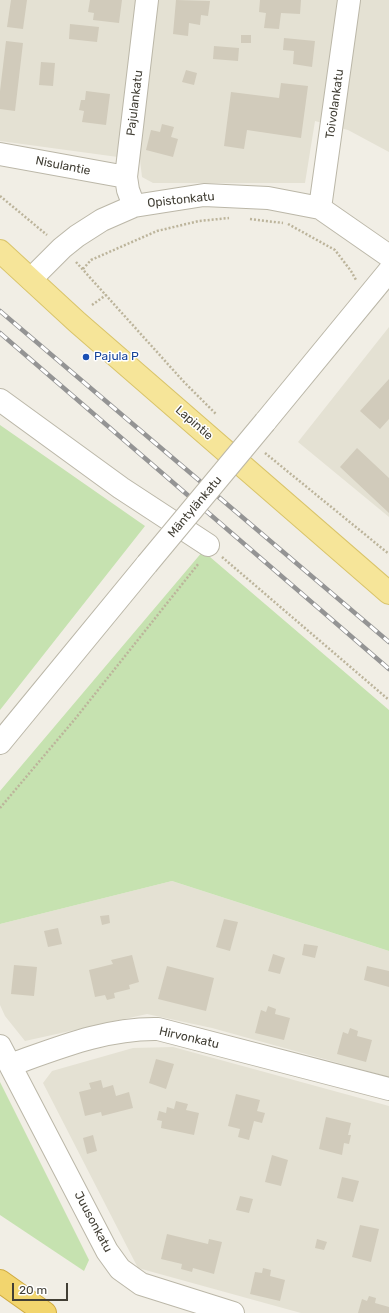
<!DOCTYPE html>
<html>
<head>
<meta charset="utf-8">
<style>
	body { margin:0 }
	#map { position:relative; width:389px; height:1313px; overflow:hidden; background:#f1eee5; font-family:Rubik,sans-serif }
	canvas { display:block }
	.scale { position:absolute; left:12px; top:1283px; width:56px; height:18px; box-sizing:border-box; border:2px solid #423f35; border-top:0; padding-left:5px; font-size:12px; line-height:14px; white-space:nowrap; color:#423f35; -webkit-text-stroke:3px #fff; paint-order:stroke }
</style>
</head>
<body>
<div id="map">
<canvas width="389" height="1313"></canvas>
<div class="scale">20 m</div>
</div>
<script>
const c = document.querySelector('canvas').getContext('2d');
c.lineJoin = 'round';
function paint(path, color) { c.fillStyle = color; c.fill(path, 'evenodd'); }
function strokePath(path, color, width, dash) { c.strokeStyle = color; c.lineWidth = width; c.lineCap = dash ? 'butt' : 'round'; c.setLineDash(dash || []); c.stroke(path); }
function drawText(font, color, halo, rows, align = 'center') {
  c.font = font + ' Rubik,sans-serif'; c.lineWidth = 3; c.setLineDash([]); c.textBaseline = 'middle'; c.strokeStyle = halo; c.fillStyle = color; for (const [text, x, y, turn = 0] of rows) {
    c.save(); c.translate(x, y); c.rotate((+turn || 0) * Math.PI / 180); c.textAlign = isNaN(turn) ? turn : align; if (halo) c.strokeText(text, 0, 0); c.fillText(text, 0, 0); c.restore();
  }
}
paint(new Path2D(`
	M 0,0 L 389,0 L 389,152 L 348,130 L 315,121 L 305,183 L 153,183 L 142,177 L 140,160 L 0,141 Z
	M 389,327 L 389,517 L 298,442 Z
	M 172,881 L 389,951 L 389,1077 L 212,1028 L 147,1014 L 25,1041 L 5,1016 L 0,1005 L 0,924 Z
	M 173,1047 L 389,1106 L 389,1313 L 301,1313 L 138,1268 L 43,1083 L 52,1071 L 133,1048 Z`), '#e4e1d3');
paint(new Path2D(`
	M 0,425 L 145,526 L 0,710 Z
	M 203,551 L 389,710 L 389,951 L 172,881 L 0,924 L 0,791 Z
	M 0,1082 L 89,1260 L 84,1271 L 0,1215 Z`), '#c6e2b0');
paint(new Path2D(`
	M 11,0 L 27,0 L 23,29 L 7,27 Z
	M 90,0 L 122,0 L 119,23 L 93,20 L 94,13 L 88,12 Z
	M 176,0 L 210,1 L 208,16 L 201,15 L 200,25 L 189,23 L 188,36 L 173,34 Z
	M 260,0 L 301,0 L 300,14 L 281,13 L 279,29 L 264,28 L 266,13 L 259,12 Z
	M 70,24 L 99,27 L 97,42 L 69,39 Z
	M 241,35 L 251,35 L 251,43 L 241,43 Z
	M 284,38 L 315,41 L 312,67 L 293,64 L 294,51 L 283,50 Z
	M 6,41 L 23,43 L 15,111 L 0,109 L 0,91 Z
	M 214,46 L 239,48 L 238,61 L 213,59 Z
	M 41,62 L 55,63 L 53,86 L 39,85 Z
	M 186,70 L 197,73 L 194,85 L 182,82 Z
	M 281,83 L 308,86 L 301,138 L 247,130 L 244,149 L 224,146 L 231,92 L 279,98 Z
	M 86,91 L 110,94 L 106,125 L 82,122 L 84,111 L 79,110 L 81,100 L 85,100 Z
	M 162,124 L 174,127 L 171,137 L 178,139 L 173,157 L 146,150 L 151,130 L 160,132 Z
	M 389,379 L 389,419 L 380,429 L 360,411 Z
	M 357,448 L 389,478 L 389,513 L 340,467 Z
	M 109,915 L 110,923 L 102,925 L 100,916 Z
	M 224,919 L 238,922 L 230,951 L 216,947 Z
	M 58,928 L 62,944 L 48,947 L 44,931 Z
	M 304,944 L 318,946 L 315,958 L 302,955 Z
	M 273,954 L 285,958 L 280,974 L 268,971 Z
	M 132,955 L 139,982 L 129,985 L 130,989 L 114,993 L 115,998 L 107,1000 L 105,995 L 95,997 L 89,970 L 113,964 L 111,960 Z
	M 14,965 L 37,967 L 34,996 L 11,994 Z
	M 167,966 L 214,978 L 206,1011 L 158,999 Z
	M 367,966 L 389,971 L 389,987 L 364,980 Z
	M 268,1006 L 276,1009 L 275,1014 L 290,1018 L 284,1040 L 255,1033 L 261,1010 L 266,1012 Z
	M 350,1028 L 358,1031 L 357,1036 L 372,1040 L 366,1062 L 337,1054 L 343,1032 L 348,1034 Z
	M 156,1059 L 174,1064 L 166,1089 L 149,1083 Z
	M 101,1080 L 103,1088 L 113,1085 L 116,1096 L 129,1092 L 133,1108 L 102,1116 L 101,1112 L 85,1116 L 79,1092 L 91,1089 L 89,1083 Z
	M 236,1094 L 260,1100 L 257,1111 L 265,1113 L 262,1123 L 254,1121 L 249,1140 L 238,1137 L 240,1129 L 228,1126 Z
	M 176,1101 L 188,1104 L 186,1110 L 199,1113 L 194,1135 L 161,1128 L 162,1121 L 157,1120 L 159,1111 L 166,1113 L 167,1107 L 174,1109 Z
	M 326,1117 L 351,1123 L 348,1135 L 351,1135 L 349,1144 L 344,1143 L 342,1155 L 319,1149 Z
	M 93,1135 L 97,1151 L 87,1154 L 83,1138 Z
	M 272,1155 L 288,1160 L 281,1186 L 265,1182 Z
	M 342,1177 L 359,1181 L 353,1202 L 337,1198 Z
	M 240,1196 L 253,1199 L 249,1213 L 236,1210 Z
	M 360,1225 L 379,1229 L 371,1262 L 352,1257 Z
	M 167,1234 L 208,1244 L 209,1239 L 222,1242 L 214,1274 L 193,1268 L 192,1272 L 181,1269 L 182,1264 L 161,1259 Z
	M 317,1239 L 327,1242 L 324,1250 L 315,1248 Z
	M 263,1268 L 271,1270 L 270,1276 L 285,1280 L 280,1301 L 250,1294 L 255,1272 L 262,1273 Z
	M 369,1296 L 376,1298 L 375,1303 L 389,1307 L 389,1313 L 358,1313 L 362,1299 L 367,1301 Z`), '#d1cbbb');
const minor = new Path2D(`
	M 0,154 L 126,177
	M 134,206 L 128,190 L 126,177 L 147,0
	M 320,208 L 349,0
	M 31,279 L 62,248 L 77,236 L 102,220 L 134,206 L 204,195 L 268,198 L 320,208 L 389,256
	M 0,400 L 121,488 L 208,545
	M 265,422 L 389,271
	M 0,743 L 147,564
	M 0,1046 L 10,1065 C 58,1048 106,1028 158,1029 L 389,1089
	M 10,1065 L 107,1251 L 120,1269 L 141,1284 L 233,1313`);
const major = new Path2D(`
	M 0,251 L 77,322 L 389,593`);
const highway = new Path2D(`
	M 0,1281 L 45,1313`);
strokePath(minor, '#bbb7a8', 24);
strokePath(major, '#d9c46a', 24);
strokePath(highway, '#d0ab40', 24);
strokePath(new Path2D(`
	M 0,196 L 47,235
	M 250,219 L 283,223
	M 288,224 L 335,250 L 351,271 L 356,280
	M 76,262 L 184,382 L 216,414
	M 83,269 L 91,260 L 157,231 L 199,221 L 229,218
	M 92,305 L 106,295
	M 265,453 L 389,554
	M 222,557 L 389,700
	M 0,808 L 75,719 L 199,563`), '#bcb49b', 2.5, [2, 2]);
strokePath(minor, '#fff', 22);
strokePath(major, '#f6e599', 22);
strokePath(highway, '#f2d56e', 22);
const rail = new Path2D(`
	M 0,311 L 389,642
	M 0,333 L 389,669`);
strokePath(rail, '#949494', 4.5);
strokePath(rail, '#fff', 3, [9]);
const minorBridge = new Path2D(`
	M 147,564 L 265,422`);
strokePath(minorBridge, '#bbb7a8', 24, []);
strokePath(minorBridge, '#fff', 22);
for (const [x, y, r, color] of [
	[86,357,4,"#1a4fb4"]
]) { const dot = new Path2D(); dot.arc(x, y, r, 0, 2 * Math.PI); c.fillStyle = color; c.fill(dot); strokePath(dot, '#fff', 1.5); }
drawText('12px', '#423f35', '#fff', [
	["Pajulankatu",135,103,-83],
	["Toivolankatu",335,104,-82],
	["Nisulantie",63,166,11],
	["Opistonkatu",181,200,-6],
	["Lapintie",194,423,41],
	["Mäntylänkatu",195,507,-50],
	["Hirvonkatu",189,1038,13],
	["Juusonkatu",93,1222,62]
]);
drawText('12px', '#164399', '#fff', [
	["Pajula P",94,357]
], 'left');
</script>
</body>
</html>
